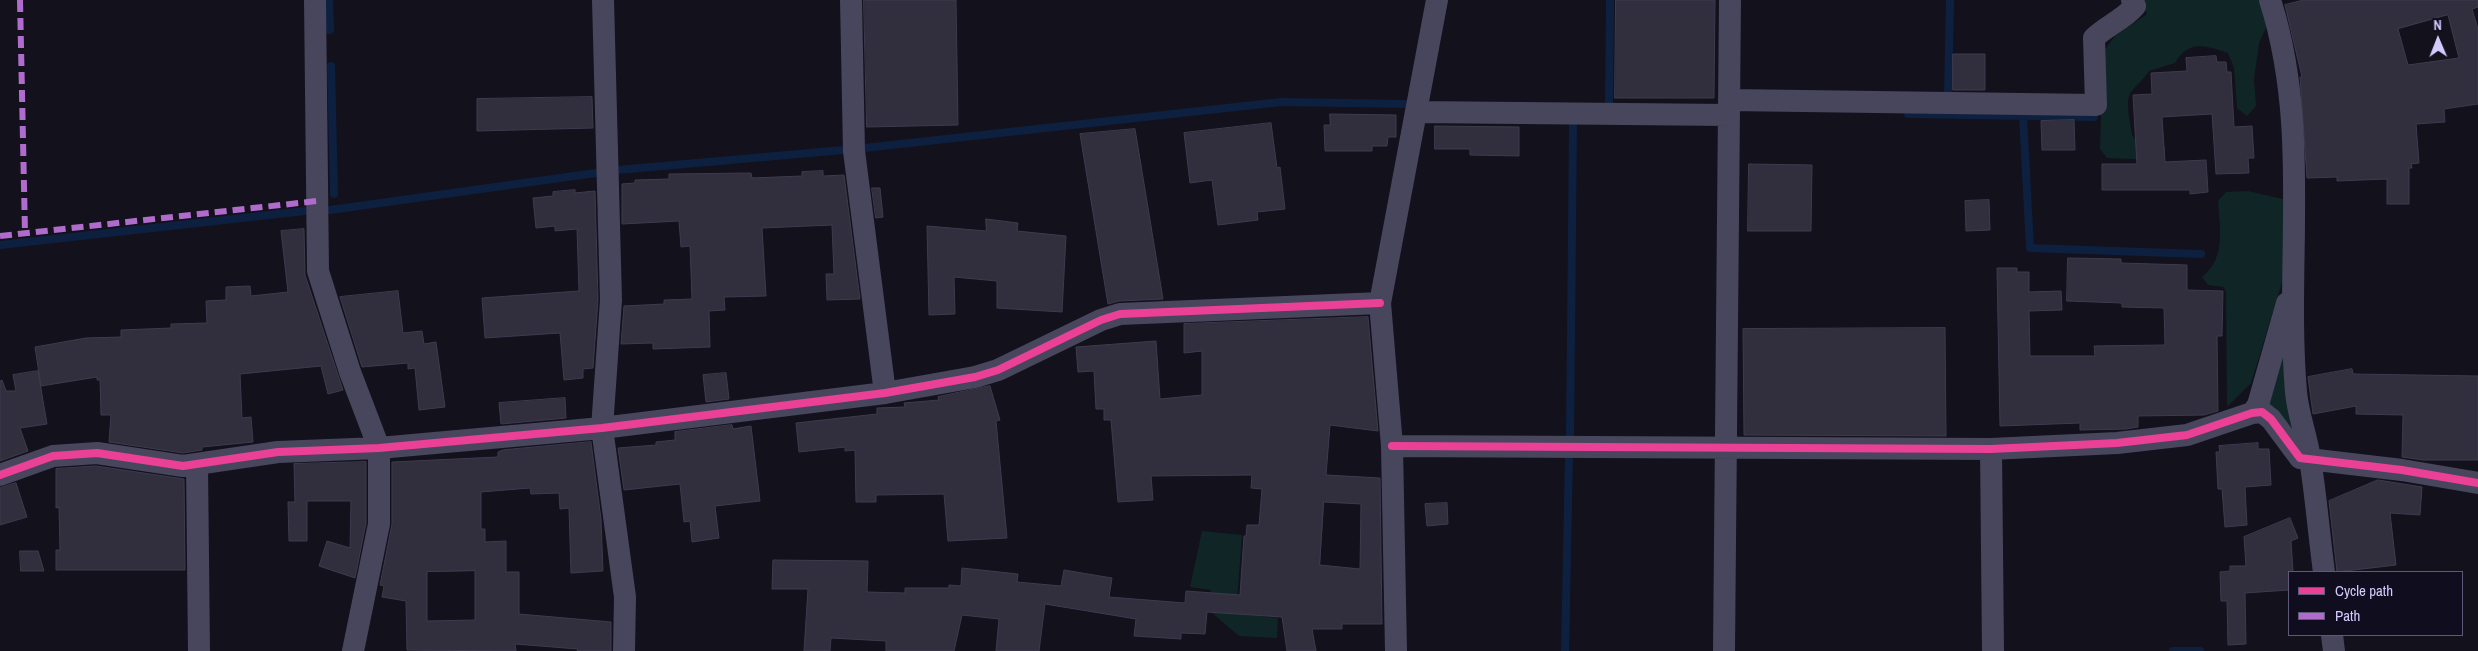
<!DOCTYPE html>
<html>
<head>
<meta charset="utf-8">
<style>
	body { margin:0 }
	#map { position:relative; width:2478px; height:651px; overflow:hidden; background:#13111b; font-family:"Archivo Narrow",sans-serif }
	canvas { display:block }
	.legend { position:absolute; left:2288px; top:571px; width:175px; height:65px; box-sizing:border-box; background:#100d1f; border:1px solid #5e5978; margin:0; padding:6px 9px; list-style:none; font-size:15px; color:#d2ccfe }
	.legend li { display:flex; align-items:center; gap:10px; height:25px }
	.legend b { width:25px; border:1px solid #5e5978 }
	.north { position:absolute; left:2413px; top:15px; width:50px; height:50px; -webkit-text-stroke:4px #100d1f; paint-order:stroke; rotate:359deg; font-size:14px; font-weight:700; line-height:20px; text-align:center; color:#d2ccfe }
	.north::after { content:''; display:block; margin:auto; width:18px; height:22px; background:#d2ccfe; clip-path:polygon(50% 0,100% 100%,50% 72%,0 100%) }
</style>
</head>
<body>
<div id="map">
<canvas width="2478" height="651"></canvas>
<ul class="legend">
<li><b style="height:6px;background:#ea4096"></b>Cycle path</li>
<li><b style="height:6px;background:#b06ccc"></b>Path</li>
</ul>
<div class="north">N</div>
</div>
<script>
const c = document.querySelector('canvas').getContext('2d');
c.lineJoin = 'round';
function paint(path, color) { c.fillStyle = color; c.fill(path, 'evenodd'); }
function strokePath(path, color, width, dash) { c.strokeStyle = color; c.lineWidth = width; c.lineCap = dash ? 'butt' : 'round'; c.setLineDash(dash || []); c.stroke(path); }
paint(new Path2D(`
	M 2140,0 L 2263,0 L 2266,28 L 2259,43 L 2254,79 L 2256,106 L 2247,116 L 2237,108 L 2234,68 L 2228,53 C 2206,46 2189,39 2175,63 L 2149,71 C 2143,80 2137,84 2131,92 C 2124,101 2131,124 2132,135 L 2136,140 L 2162,143 L 2166,149 L 2157,160 L 2107,158 L 2100,149 L 2103,52 L 2115,36 L 2147,14 Z
	M 2248,191 L 2287,200 L 2283,279 L 2251,383 L 2227,407 L 2226,293 L 2224,287 L 2208,285 L 2202,277 C 2226,258 2220,229 2218,201 L 2226,192 Z
	M 2287,319 L 2301,451 L 2263,406 Z
	M 1202,531 L 1242,535 L 1236,614 L 1278,618 L 1277,638 L 1239,636 L 1211,612 L 1211,590 L 1190,587 Z`), '#102626');
strokePath(new Path2D(`
	M 329,0 L 330,30
	M 331,66 L 334,194
	M 1948,96 L 1950,0
	M 1609,107 L 1610,0
	M 1908,114 L 2094,117
	M 2023,116 L 2030,248 L 2201,254
	M 864,148 L 1281,102 L 1408,104
	M 617,170 L 844,150
	M 330,210 L 603,172
	M 0,245 L 305,211
	M 1570,437 L 1573,124
	M 1565,651 L 1569,454
	M 2173,651 L 2200,651`), '#0e203f', 8);
const building = new Path2D(`
	M 864,0 L 956,0 L 958,125 L 867,127 Z
	M 1616,0 L 1715,0 L 1714,98 L 1615,98 Z
	M 2304,0 L 2478,0 L 2478,7 L 2472,9 L 2478,29 L 2478,104 L 2444,109 L 2445,122 L 2416,124 L 2419,163 L 2411,164 L 2412,168 L 2409,168 L 2409,204 L 2387,204 L 2387,179 L 2337,181 L 2337,177 L 2307,178 L 2300,77 L 2302,77 L 2285,5 ZM 2448,15 L 2459,58 L 2408,65 L 2398,29 Z
	M 1953,54 L 1985,54 L 1985,90 L 1953,90 Z
	M 2216,56 L 2217,62 L 2226,62 L 2227,72 L 2231,72 L 2234,127 L 2252,126 L 2254,158 L 2248,158 L 2249,173 L 2216,174 L 2212,114 L 2162,117 L 2165,162 L 2206,160 L 2208,192 L 2190,194 L 2190,190 L 2102,190 L 2102,164 L 2137,164 L 2133,95 L 2152,94 L 2151,73 L 2187,71 L 2186,58 Z
	M 592,97 L 593,128 L 477,131 L 477,99 Z
	M 1330,114 L 1396,115 L 1396,137 L 1388,137 L 1387,146 L 1372,146 L 1372,151 L 1325,151 L 1324,125 L 1330,125 Z
	M 2074,120 L 2075,150 L 2042,150 L 2041,121 Z
	M 1271,123 L 1277,168 L 1280,167 L 1285,209 L 1257,212 L 1258,220 L 1218,225 L 1212,180 L 1190,183 L 1184,133 Z
	M 1435,126 L 1519,127 L 1519,156 L 1470,155 L 1470,149 L 1435,149 Z
	M 1135,129 L 1163,299 L 1119,301 L 1108,304 L 1080,134 Z
	M 1749,164 L 1812,165 L 1811,231 L 1748,231 Z
	M 823,171 L 823,176 L 844,175 L 860,299 L 827,300 L 826,274 L 834,274 L 832,225 L 762,228 L 766,296 L 724,297 L 725,310 L 709,311 L 710,347 L 653,349 L 653,343 L 621,344 L 624,306 L 664,304 L 664,300 L 692,299 L 690,246 L 681,247 L 679,221 L 622,224 L 622,184 L 635,183 L 635,180 L 669,179 L 669,174 L 751,173 L 752,178 L 802,176 L 802,172 Z
	M 872,188 L 880,188 L 883,217 L 876,218 Z
	M 575,190 L 575,193 L 595,191 L 598,300 L 593,368 L 583,369 L 583,378 L 564,380 L 560,333 L 485,338 L 482,298 L 579,291 L 577,229 L 555,231 L 555,226 L 536,228 L 533,198 L 553,196 L 553,192 Z
	M 1989,200 L 1990,230 L 1966,231 L 1965,201 Z
	M 986,219 L 1018,223 L 1017,231 L 1066,236 L 1062,312 L 997,308 L 997,281 L 954,277 L 955,314 L 929,315 L 927,226 L 986,231 Z
	M 304,229 L 305,275 L 343,390 L 328,394 L 321,366 L 240,374 L 242,418 L 251,417 L 253,442 L 202,447 L 202,450 L 183,453 L 109,442 L 111,415 L 101,415 L 100,380 L 97,380 L 97,377 L 41,386 L 35,347 L 86,338 L 121,337 L 121,330 L 171,328 L 171,324 L 207,323 L 206,301 L 226,300 L 226,287 L 250,286 L 251,296 L 288,292 L 281,231 Z
	M 2068,258 L 2121,259 L 2121,263 L 2187,265 L 2187,290 L 2223,291 L 2222,336 L 2217,336 L 2218,411 L 2204,415 L 2138,416 L 2138,427 L 2126,429 L 2080,430 L 2080,423 L 2000,426 L 1997,268 L 2017,268 L 2017,272 L 2029,272 L 2029,292 L 2061,291 L 2062,310 L 2029,311 L 2030,356 L 2095,356 L 2094,346 L 2165,345 L 2164,308 L 2122,307 L 2122,303 L 2067,301 Z
	M 398,291 L 403,333 L 422,331 L 424,344 L 436,342 L 445,407 L 419,410 L 415,368 L 408,369 L 408,363 L 362,367 L 340,297 Z
	M 1368,317 L 1378,431 L 1330,425 L 1326,475 L 1380,478 L 1382,624 L 1342,624 L 1342,629 L 1312,629 L 1316,651 L 1287,651 L 1282,617 L 1207,612 L 1205,634 L 1181,633 L 1181,639 L 1134,636 L 1136,619 L 1045,604 L 1039,651 L 996,651 L 999,619 L 962,615 L 954,651 L 886,651 L 886,641 L 831,638 L 830,651 L 804,651 L 808,589 L 772,589 L 773,560 L 868,561 L 867,592 L 905,593 L 905,588 L 949,588 L 949,585 L 961,586 L 962,568 L 1018,574 L 1017,582 L 1061,586 L 1064,570 L 1112,578 L 1109,597 L 1185,603 L 1186,591 L 1240,595 L 1244,536 L 1246,536 L 1247,525 L 1259,525 L 1262,489 L 1251,488 L 1252,475 L 1151,476 L 1153,500 L 1118,502 L 1111,420 L 1104,420 L 1104,409 L 1096,409 L 1094,371 L 1078,372 L 1076,347 L 1156,341 L 1160,399 L 1202,395 L 1202,351 L 1184,353 L 1184,324 ZM 1324,502 L 1361,504 L 1360,569 L 1320,565 Z
	M 1945,328 L 1946,436 L 1744,435 L 1743,329 Z
	M 2352,369 L 2353,374 L 2478,376 L 2478,460 L 2423,460 L 2402,457 L 2403,415 L 2356,414 L 2356,406 L 2313,414 L 2308,377 Z
	M 38,371 L 47,424 L 20,428 L 28,451 L 0,461 L 0,381 L 2,380 L 6,391 L 16,391 L 13,375 Z
	M 726,373 L 729,399 L 706,402 L 703,375 Z
	M 990,386 L 1000,420 L 996,421 L 1007,538 L 948,541 L 944,494 L 876,495 L 876,502 L 856,502 L 855,450 L 845,451 L 845,447 L 799,452 L 796,423 L 877,414 L 877,408 L 905,407 L 904,403 L 939,400 L 938,397 Z
	M 565,398 L 566,418 L 501,424 L 499,403 Z
	M 732,425 L 733,429 L 751,426 L 760,501 L 715,506 L 719,538 L 692,542 L 690,521 L 684,522 L 680,484 L 624,490 L 618,448 L 656,445 L 656,442 L 675,440 L 675,432 Z
	M 591,442 L 601,519 L 603,571 L 571,573 L 569,508 L 560,509 L 559,493 L 531,494 L 530,488 L 481,492 L 481,529 L 485,529 L 485,542 L 506,541 L 506,572 L 519,572 L 519,614 L 611,622 L 611,651 L 577,651 L 578,649 L 515,644 L 516,651 L 407,650 L 406,601 L 382,597 L 384,586 L 380,585 L 392,524 L 392,462 L 498,457 L 498,452 L 503,450 ZM 475,571 L 475,620 L 427,621 L 427,572 Z
	M 2258,443 L 2258,449 L 2269,449 L 2271,485 L 2245,487 L 2247,525 L 2225,527 L 2222,489 L 2218,489 L 2216,452 L 2220,452 L 2219,446 Z
	M 366,462 L 366,523 L 355,578 L 319,566 L 327,541 L 350,548 L 351,501 L 307,501 L 307,541 L 289,541 L 288,502 L 295,502 L 294,464 Z
	M 96,466 L 184,479 L 185,570 L 56,570 L 56,550 L 60,550 L 59,507 L 56,508 L 56,469 Z
	M 2378,480 L 2422,487 L 2420,515 L 2390,513 L 2396,565 L 2337,572 L 2329,501 Z
	M 16,483 L 27,517 L 0,525 L 0,488 Z
	M 1447,503 L 1448,524 L 1427,526 L 1425,504 Z
	M 2290,518 L 2298,538 L 2291,541 L 2293,572 L 2289,572 L 2289,590 L 2245,593 L 2246,644 L 2228,645 L 2227,601 L 2221,601 L 2220,572 L 2230,571 L 2230,566 L 2246,566 L 2244,537 Z
	M 20,551 L 38,551 L 44,571 L 21,571 Z`);
paint(building, '#312e3d');
strokePath(building, '#3e3b4f', 1);
strokePath(new Path2D(`
	M 315,0 L 318,271 L 350,372 L 379,448 L 379,524 L 353,651
	M 603,0 L 611,300 L 602,428 L 625,597 L 624,651
	M 851,0 L 854,151 L 885,393
	M 2270,0 C 2311,127 2285,262 2296,392 C 2298,415 2307,437 2310,459 C 2316,496 2319,535 2324,572
	M 1729,100 L 2096,105 L 2094,38 C 2106,26 2123,20 2135,6 L 2132,0
	M 1416,112 L 1729,115
	M 2252,413 L 2258,405 L 2287,303
	M 1392,446 L 1991,449 L 2117,443 L 2187,435 L 2252,413 L 2262,412 L 2271,419 L 2300,458 L 2402,470 L 2478,483
	M 1991,449 L 1993,651
	M 197,464 L 199,651
	M 0,475 L 53,456 L 97,453 L 183,466 L 278,452 L 379,448 L 602,428 L 885,393 L 975,377 L 998,370 L 1101,320 L 1120,314 L 1380,303
	M 2332,635 L 2334,651
	M 1396,651 L 1392,446 L 1380,303 L 1437,0
	M 1724,651 L 1730,0`), '#47465c', 22);
strokePath(new Path2D(`
	M 20,0 L 25,233
	M 0,236 L 317,201`), '#b06ccc', 6, [12, 6]);
strokePath(new Path2D(`
	M 1392,446 L 1991,449 L 2117,443 L 2187,435 L 2252,413 L 2262,412 L 2271,419 L 2300,458 L 2402,470 L 2478,483
	M 0,475 L 53,456 L 97,453 L 183,466 L 278,452 L 379,448 L 602,428 L 885,393 L 975,377 L 998,370 L 1101,320 L 1120,314 L 1380,303`), '#ea4096', 8);
</script>
</body>
</html>
